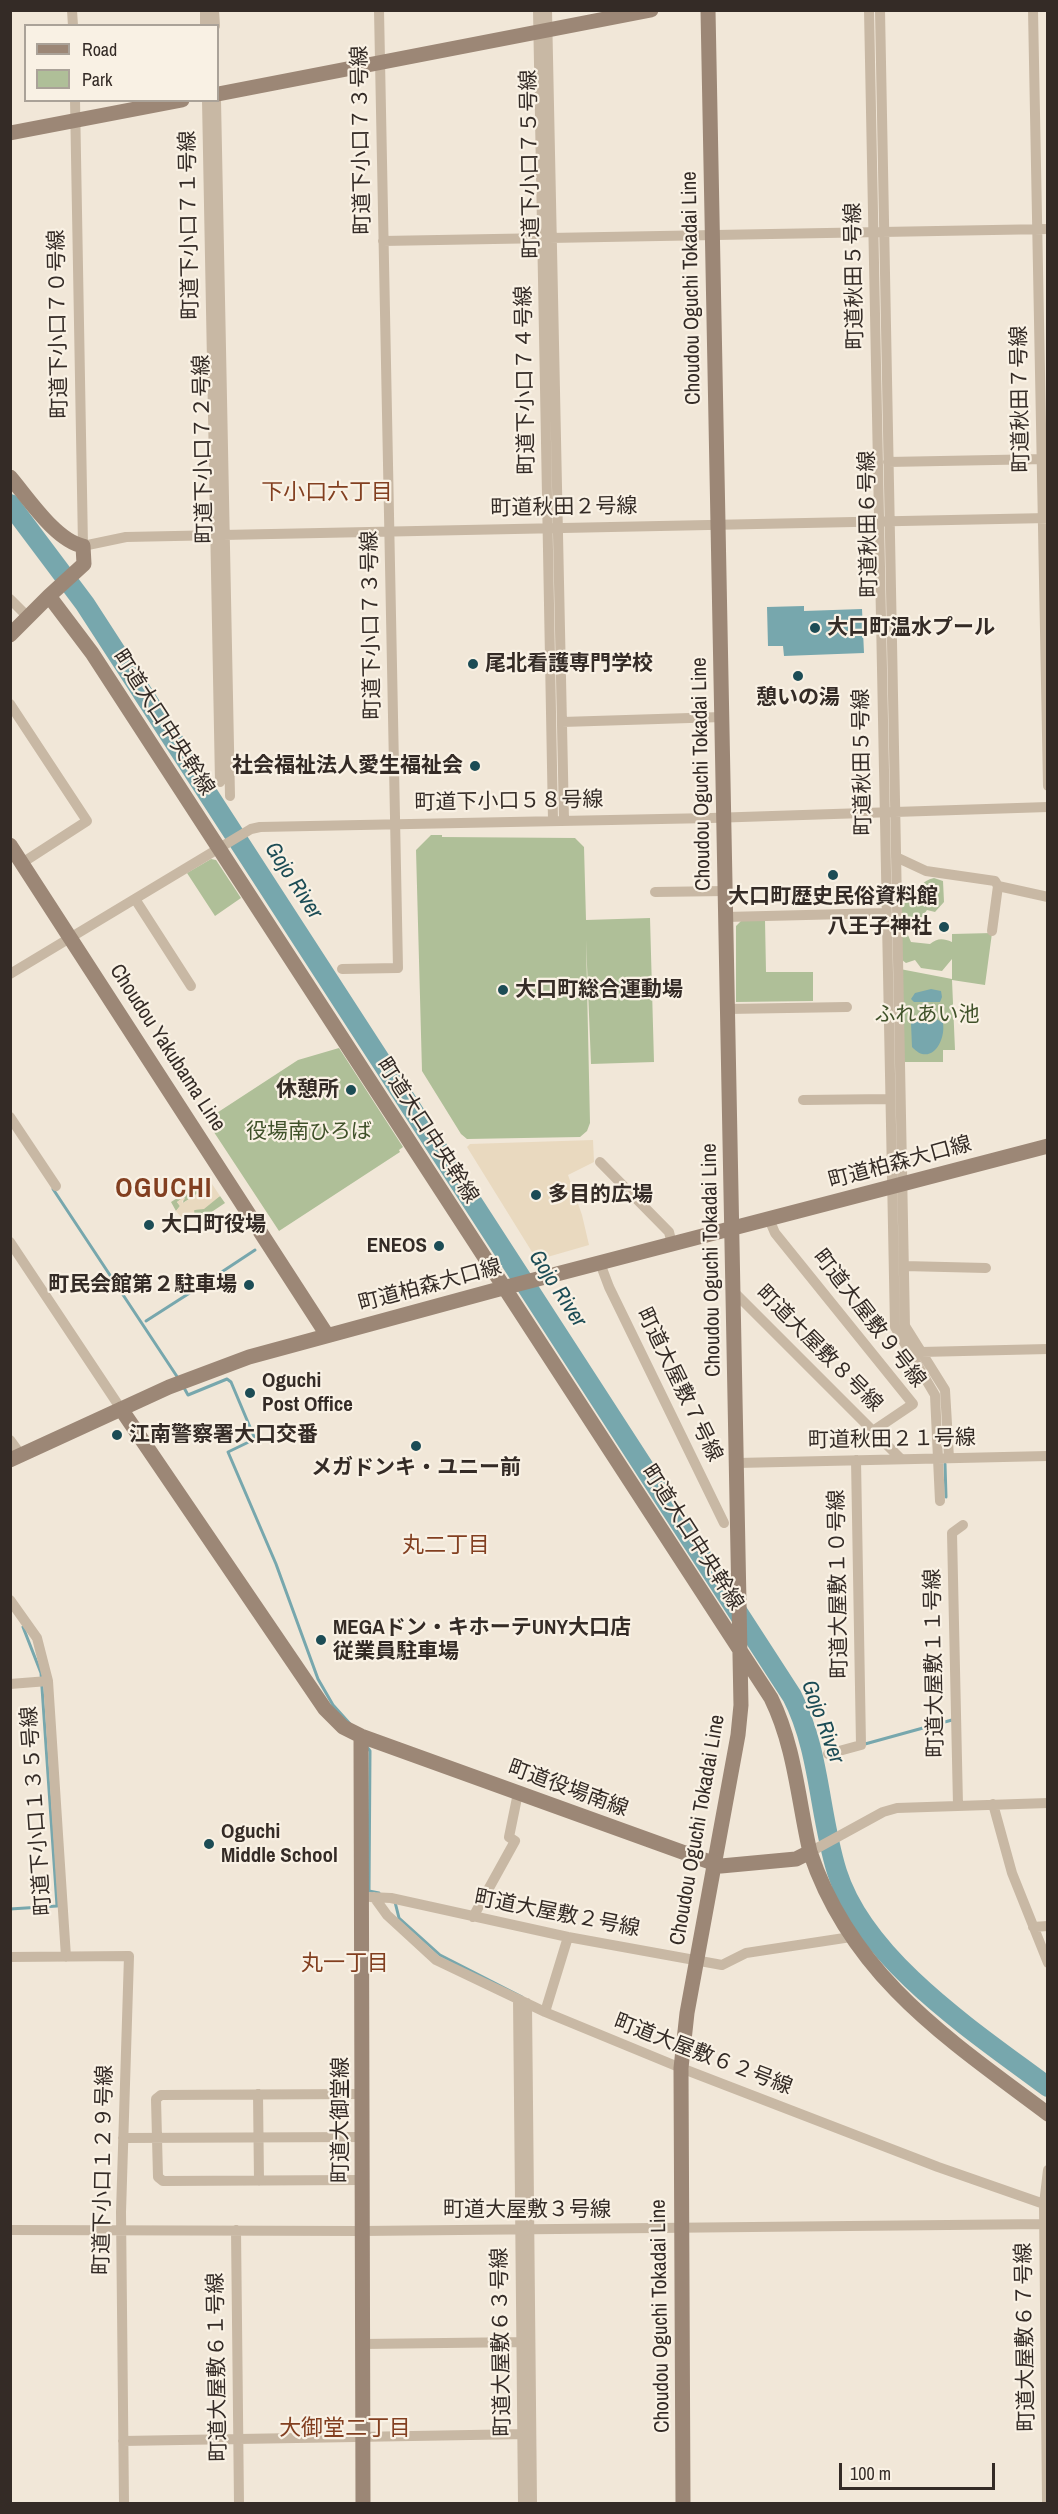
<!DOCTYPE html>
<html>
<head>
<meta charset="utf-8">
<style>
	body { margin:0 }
	#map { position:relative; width:1058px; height:2514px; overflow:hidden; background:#f1e7d8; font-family:"Archivo Narrow",sans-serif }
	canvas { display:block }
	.frame { position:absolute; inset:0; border:12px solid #342b26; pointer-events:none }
	.legend { position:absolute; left:24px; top:24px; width:195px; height:78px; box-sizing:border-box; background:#f9f1e4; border:2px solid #aaa298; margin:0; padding:8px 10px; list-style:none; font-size:18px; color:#342b26 }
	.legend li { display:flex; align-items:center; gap:12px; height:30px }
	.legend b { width:30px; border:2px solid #aaa298 }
	.scale { position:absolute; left:839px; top:2463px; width:156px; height:27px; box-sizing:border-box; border:3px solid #342b26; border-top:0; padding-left:8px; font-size:18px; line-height:21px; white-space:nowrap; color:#342b26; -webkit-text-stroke:4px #f9f1e4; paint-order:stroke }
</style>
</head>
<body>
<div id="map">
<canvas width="1058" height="2514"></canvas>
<div class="frame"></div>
<ul class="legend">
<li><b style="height:8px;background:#9c8776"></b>Road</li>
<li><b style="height:16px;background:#afbf98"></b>Park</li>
</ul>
<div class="scale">100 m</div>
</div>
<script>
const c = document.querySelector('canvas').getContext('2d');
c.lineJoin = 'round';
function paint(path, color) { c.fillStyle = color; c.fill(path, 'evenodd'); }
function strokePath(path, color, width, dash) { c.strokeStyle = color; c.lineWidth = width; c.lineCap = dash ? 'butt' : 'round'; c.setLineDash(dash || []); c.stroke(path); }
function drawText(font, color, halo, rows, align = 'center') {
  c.font = font + ' "Archivo Narrow","Noto Sans JP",sans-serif'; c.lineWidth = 4.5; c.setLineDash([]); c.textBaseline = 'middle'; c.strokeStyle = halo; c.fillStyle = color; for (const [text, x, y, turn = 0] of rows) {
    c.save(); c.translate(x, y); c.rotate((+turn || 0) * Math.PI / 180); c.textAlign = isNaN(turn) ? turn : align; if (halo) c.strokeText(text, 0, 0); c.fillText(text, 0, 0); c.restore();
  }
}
paint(new Path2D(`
	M 431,835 L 442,835 L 442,837 L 575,838 L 584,847 L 586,920 L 650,918 L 654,1062 L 591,1064 L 586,940 L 590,1123 L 587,1131 L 580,1137 L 467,1139 L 461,1134 L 422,1071 L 416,850 Z
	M 211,859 L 216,860 L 241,898 L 215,916 L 187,873 Z
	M 934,878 L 943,881 L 944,902 L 935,912 L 927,910 L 922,917 L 917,917 L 907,933 L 911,942 L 930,944 C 937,938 943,938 952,942 L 952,934 L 992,933 L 985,985 L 952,980 L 955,1050 L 943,1050 L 943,1062 L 902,1062 L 900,969 L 952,979 L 952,959 L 942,971 L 921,968 L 915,960 L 906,963 L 898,957 L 896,909 C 901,904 906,901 911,896 C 920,888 921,881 934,878 Z
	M 765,920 L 766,972 L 813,972 L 813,1001 L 736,1002 L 736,926 L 741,921 Z
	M 339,1048 L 403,1147 L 399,1150 L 400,1152 L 279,1231 L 206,1120 L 298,1060 Z
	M 209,1178 L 212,1184 L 183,1203 L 184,1197 L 177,1202 L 180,1206 L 176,1211 L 171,1202 Z
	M 220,1196 L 225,1203 L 198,1221 L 193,1211 Z`), '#afbf98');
paint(new Path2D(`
	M 593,1140 L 594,1162 L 568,1175 L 582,1215 L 589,1245 L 537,1260 L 467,1147 L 470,1144 Z
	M 212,1184 L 220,1196 L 204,1209 L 194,1210 L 195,1217 L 186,1223 L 185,1216 L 181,1217 L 176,1211 L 180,1206 L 177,1202 L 183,1198 L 183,1195 L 185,1199 L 182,1201 L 183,1203 Z`), '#e9d9bf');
paint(new Path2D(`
	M 804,606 L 804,611 L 862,609 L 864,653 L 784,656 L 783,646 L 768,646 L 767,607 Z
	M 931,989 L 941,991 L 942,997 L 940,1002 L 914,1002 L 911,999 L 915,993 Z
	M 925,1012 L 943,1023 C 946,1042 930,1067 912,1047 L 911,1023 L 921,1013 Z`), '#77a7ad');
strokePath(new Path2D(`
	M 53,1189 L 178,1378
	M 202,1285 L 255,1250
	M 146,1321 L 199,1287
	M 183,1386 L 188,1395 L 227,1379 L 231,1382 L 255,1439 L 228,1452 L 276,1564 L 318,1679 L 333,1705 L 351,1725
	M 945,1464 L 946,1497
	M 865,1744 L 952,1720
	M 367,1747 L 370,1751 L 369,1891 L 379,1893
	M 395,1902 L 399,1918 L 440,1955 L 522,1997
	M 10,1909 L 57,1906 L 41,1673 L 23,1627`), '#77a7ad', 3);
strokePath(new Path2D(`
	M 10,504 L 85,604 L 792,1696 C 820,1750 819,1815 837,1872 C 865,1961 976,2033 1048,2087`), '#77a7ad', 20);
strokePath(new Path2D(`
	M 72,10 L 73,26
	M 205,10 L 205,26
	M 214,10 L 215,26
	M 538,10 L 553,820
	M 547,10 L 564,820
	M 869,10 L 895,1327 L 935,1395 L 940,1501
	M 880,10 L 905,1326 L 945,1390 L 949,1458
	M 1033,10 L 1048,786
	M 75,100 L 83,546 L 126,537 L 1048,518
	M 207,100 L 220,782
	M 216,100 L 230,796
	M 383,241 L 1048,229
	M 888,462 L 1046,459
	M 10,599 L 27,616
	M 10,704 L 87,821 L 22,863
	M 562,722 L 722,717
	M 896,857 L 926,871 L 995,881 L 998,886 L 1048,897
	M 655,892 L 725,891
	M 135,899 L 191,986
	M 726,917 L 886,913
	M 992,931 L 998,886
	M 342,969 L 398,968 L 379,10
	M 10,974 L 251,829 L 260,827 L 711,818 L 1048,807
	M 728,1009 L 847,1007
	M 803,1100 L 890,1099
	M 10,1117 L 56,1186
	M 600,1162 L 669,1232 L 672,1244
	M 769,1219 L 775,1233 L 913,1404 L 873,1431
	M 10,1242 L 121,1409
	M 600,1263 L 609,1287 L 724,1523
	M 904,1266 L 986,1268
	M 734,1292 L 901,1459
	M 921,1352 L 1048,1349
	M 10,1440 L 21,1455
	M 737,1463 L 1048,1456
	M 10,1600 L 37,1638 L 48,1681 L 66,1957
	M 10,1684 L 48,1681
	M 828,1754 L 861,1745 L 856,1460
	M 993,1804 L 1012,1873 L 1048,1963
	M 958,1805 L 952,1533 L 963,1525
	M 810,1852 L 883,1812 L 897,1808 L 1048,1803
	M 370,1897 L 391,1898 L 568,1937 L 722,1965 L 746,1953 L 851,1937
	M 374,1897 L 387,1915 L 436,1960 L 545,2012 L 681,2068 L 938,2167 L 1044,2204
	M 473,1917 L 515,1841 L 509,1837 L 518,1793
	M 1033,1927 L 1048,1926
	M 10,1957 L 129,1956 L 121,2212 L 124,2504
	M 518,1999 L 523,2504
	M 527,2003 L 532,2504
	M 545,2012 L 568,1937
	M 258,2094 L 259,2181
	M 362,2094 L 161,2095 L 156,2099 L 158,2177 L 163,2181 L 362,2180
	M 123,2138 L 362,2137
	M 10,2230 L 362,2231 L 1045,2224
	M 236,2230 L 239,2504
	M 363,2344 L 527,2342
	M 123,2441 L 528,2434
	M 1047,2504 L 1044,2204 L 1048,2170`), '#c8b8a4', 10);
strokePath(new Path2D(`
	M 218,94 L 651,10
	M 10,133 L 182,100
	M 10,477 C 28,498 56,541 83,546 L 84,564 L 49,596 L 92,653 L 771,1698 C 795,1747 798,1800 810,1852
	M 10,635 L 49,596
	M 10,845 L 327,1335
	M 121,1409 L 325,1709 L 343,1727 L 361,1736 L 721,1866 L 796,1859 L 810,1852 C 852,1977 948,2039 1048,2114
	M 10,1460 L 169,1387 L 249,1357 L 503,1288 L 1048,1146
	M 361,1736 L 363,2504
	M 683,2504 L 681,2068 L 687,2013 L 738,1735 L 741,1705 L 708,10`), '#9c8776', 15);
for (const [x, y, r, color] of [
	[815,628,6,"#1c4c55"],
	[473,664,6,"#1c4c55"],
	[798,676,6,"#1c4c55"],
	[475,766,6,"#1c4c55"],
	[833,875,6,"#1c4c55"],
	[944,927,6,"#1c4c55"],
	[503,990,6,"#1c4c55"],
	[351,1090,6,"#1c4c55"],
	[536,1195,6,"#1c4c55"],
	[149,1225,6,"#1c4c55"],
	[439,1246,6,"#1c4c55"],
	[249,1285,6,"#1c4c55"],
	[250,1393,6,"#1c4c55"],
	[117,1435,6,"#1c4c55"],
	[416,1446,6,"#1c4c55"],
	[321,1640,6,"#1c4c55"],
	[209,1844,6,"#1c4c55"]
]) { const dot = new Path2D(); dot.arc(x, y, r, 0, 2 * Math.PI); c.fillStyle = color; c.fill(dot); strokePath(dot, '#f9f1e4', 2); }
drawText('21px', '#342b26', '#f9f1e4', [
	["町道下小口７３号線",362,140,-91],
	["町道下小口７５号線",531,164,-91],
	["町道下小口７１号線",190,225,-91],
	["町道秋田５号線",855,276,-91],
	["Choudou Oguchi Tokadai Line",692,288,-91],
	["町道下小口７０号線",59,324,-91],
	["町道下小口７４号線",526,380,-91],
	["町道秋田７号線",1021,399,-91],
	["町道下小口７２号線",204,449,-91],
	["町道秋田２号線",564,508,-1],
	["町道秋田６号線",869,524,-91],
	["町道下小口７３号線",372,625,-91],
	["町道大口中央幹線",163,723,57],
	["町道秋田５号線",863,762,-91],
	["Choudou Oguchi Tokadai Line",702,774,-91],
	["町道下小口５８号線",509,802,-1],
	["Choudou Yakubama Line",167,1048,57],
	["町道大口中央幹線",427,1131,57],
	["町道柏森大口線",900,1163,-15],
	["Choudou Oguchi Tokadai Line",712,1260,-91],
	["町道柏森大口線",430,1286,-15],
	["町道大屋敷９号線",869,1319,52],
	["町道大屋敷８号線",819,1349,45],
	["町道大屋敷７号線",679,1385,64],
	["町道秋田２１号線",892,1440,-1],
	["町道大口中央幹線",692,1538,57],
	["町道大屋敷１０号線",839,1584,-91],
	["町道大屋敷１１号線",935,1663,-91],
	["町道役場南線",568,1789,20],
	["町道下小口１３５号線",37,1811,-94],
	["Choudou Oguchi Tokadai Line",698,1830,-80],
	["町道大屋敷２号線",557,1914,11],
	["町道大屋敷６２号線",703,2055,21],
	["町道大御堂線",341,2120,-90],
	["町道下小口１２９号線",104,2170,-89],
	["町道大屋敷３号線",527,2210],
	["Choudou Oguchi Tokadai Line",661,2316,-91],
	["町道大屋敷６７号線",1026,2337,-91],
	["町道大屋敷６３号線",502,2342,-91],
	["町道大屋敷６１号線",218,2367,-91]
]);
drawText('bold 21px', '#342b26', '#f9f1e4', [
	["大口町温水プール",827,628],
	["尾北看護専門学校",485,664],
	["憩いの湯",798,698,"center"],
	["社会福祉法人愛生福祉会",463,766,"right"],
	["大口町歴史民俗資料館",833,897,"center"],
	["八王子神社",932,927,"right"],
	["大口町総合運動場",515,990],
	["休憩所",339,1090,"right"],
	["多目的広場",548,1195],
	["大口町役場",161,1225],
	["ENEOS",427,1246,"right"],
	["町民会館第２駐車場",237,1285,"right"],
	["Oguchi",262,1381],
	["Post Office",262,1405],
	["江南警察署大口交番",129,1435],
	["メガドンキ・ユニー前",416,1468,"center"],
	["MEGAドン・キホーテUNY大口店",333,1628],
	["従業員駐車場",333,1652],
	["Oguchi",221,1832],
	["Middle School",221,1856]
], 'left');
drawText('21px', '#40522a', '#f9f1e4', [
	["ふれあい池",927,1015],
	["役場南ひろば",309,1132]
]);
drawText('22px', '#823f20', '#f9f1e4', [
	["下小口六丁目",327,493],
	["丸二丁目",446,1546],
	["丸一丁目",345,1964],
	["大御堂二丁目",345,2429]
]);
drawText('italic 22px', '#1c4c55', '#f9f1e4', [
	["Gojo River",293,881,57],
	["Gojo River",557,1289,57],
	["Gojo River",822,1722,70]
]);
c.letterSpacing = '1.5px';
drawText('bold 27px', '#823f20', '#f9f1e4', [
	["OGUCHI",164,1190]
]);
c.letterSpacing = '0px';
</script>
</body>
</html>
